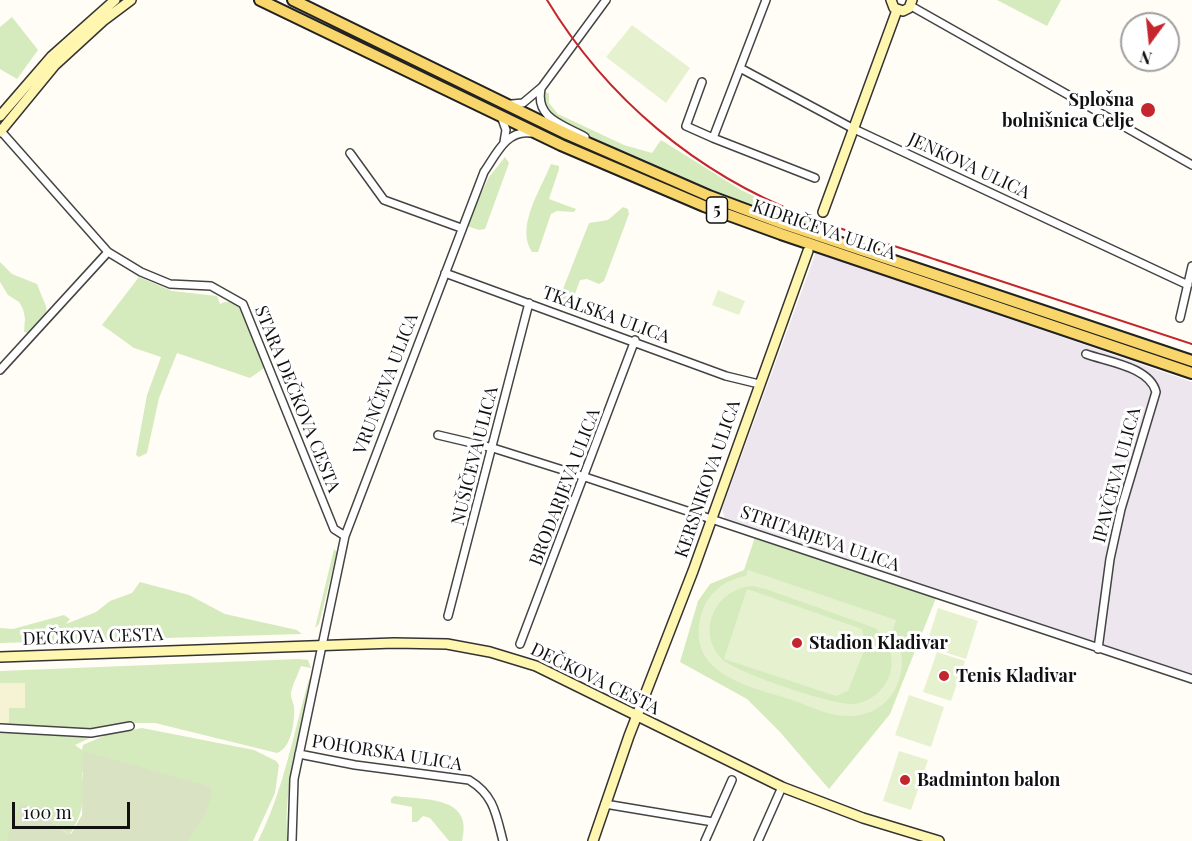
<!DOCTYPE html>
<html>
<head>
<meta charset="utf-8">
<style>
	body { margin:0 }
	#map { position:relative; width:1192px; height:841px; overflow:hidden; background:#fffdf5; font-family:"Playfair Display",serif }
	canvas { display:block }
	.north { position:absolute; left:1120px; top:12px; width:60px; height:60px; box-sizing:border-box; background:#fff; border:2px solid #a0a0a0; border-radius:50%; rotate:195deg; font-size:16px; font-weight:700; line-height:24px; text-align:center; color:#111 }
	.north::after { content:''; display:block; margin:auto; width:21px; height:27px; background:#c4262e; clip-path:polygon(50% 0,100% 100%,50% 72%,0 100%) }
	.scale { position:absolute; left:12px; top:802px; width:118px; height:27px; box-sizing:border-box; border:3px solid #111; border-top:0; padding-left:8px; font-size:18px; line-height:21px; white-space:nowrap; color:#111; -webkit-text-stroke:4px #fff; paint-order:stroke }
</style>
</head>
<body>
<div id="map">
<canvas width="1192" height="841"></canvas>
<div class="north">N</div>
<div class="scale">100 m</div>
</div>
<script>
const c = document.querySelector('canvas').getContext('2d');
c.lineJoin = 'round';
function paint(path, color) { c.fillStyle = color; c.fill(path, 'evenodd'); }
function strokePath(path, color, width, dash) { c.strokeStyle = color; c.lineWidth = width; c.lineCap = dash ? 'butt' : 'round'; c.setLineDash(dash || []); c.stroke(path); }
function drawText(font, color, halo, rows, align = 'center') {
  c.font = font + ' "Playfair Display",serif'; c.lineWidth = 6; c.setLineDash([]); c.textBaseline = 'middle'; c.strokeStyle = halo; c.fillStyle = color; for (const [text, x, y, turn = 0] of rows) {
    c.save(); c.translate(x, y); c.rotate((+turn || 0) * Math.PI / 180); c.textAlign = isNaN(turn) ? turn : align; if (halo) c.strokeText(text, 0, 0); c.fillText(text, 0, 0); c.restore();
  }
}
paint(new Path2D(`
	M 816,252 L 1192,382 L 1192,679 L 977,612 L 728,528 L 722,509 Z`), '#eee6ef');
paint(new Path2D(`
	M 25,682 L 25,708 L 9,723 L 0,723 L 0,683 Z`), '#f6f3d4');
paint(new Path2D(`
	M 997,0 L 1061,0 L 1047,26 Z
	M 12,17 L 38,50 L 17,79 L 0,69 L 0,27 Z
	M 546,92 L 549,94 L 549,103 L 558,114 L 624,145 L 652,153 L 661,140 L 741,190 L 808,222 L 805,226 C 718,196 635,159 553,118 L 546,112 L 542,100 Z
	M 505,157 L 509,163 L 485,229 L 479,230 L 467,226 L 468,221 L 489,177 Z
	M 551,164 L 559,166 L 559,169 L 549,199 L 576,209 L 574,212 L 557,211 L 551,214 L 538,252 L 532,252 C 515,227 541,189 551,164 Z
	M 623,207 L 628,209 L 629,214 L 604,281 L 599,284 L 587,279 L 580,280 L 572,302 L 562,300 L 561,294 L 589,223 L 608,220 Z
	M 0,262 L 12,274 L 37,284 C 49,316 53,307 29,333 L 24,332 L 25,318 L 23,309 L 19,302 L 8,295 L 0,282 Z
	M 139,277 L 172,291 L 217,296 L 220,304 C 229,300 234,302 241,307 L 264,368 L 250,378 L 177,353 L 159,398 L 147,453 L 139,457 L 136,455 L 147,395 L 161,357 L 134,348 L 102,325 Z
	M 755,537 L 936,598 L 890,714 L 829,789 L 780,732 L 747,699 L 680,662 L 698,601 L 710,584 L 744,570 Z
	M 334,549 L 337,552 L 319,624 L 315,628 Z
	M 140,582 L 189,595 L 225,614 L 297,630 L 302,634 L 0,643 L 0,628 L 13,629 L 64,615 L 70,619 L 66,624 L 96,612 L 110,601 L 132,593 Z
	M 299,659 L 308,660 L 311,668 L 301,666 C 298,674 293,684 291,692 C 290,696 293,702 294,706 C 295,720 292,748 277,753 L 155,723 L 129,723 L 96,731 L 28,725 L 33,732 L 94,736 L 75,745 L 82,750 L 83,745 L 106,735 L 142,728 L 254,750 L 276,761 L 279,765 L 275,793 L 253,841 L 188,841 L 82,772 C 85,797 84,812 70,834 L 66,833 L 36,808 L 14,825 L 6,841 L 0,841 L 0,723 L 9,723 L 9,708 L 25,708 L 25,683 L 0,683 L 0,671 Z
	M 312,677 C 304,732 281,785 288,841 L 258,841 C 284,789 293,735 309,679 Z
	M 394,796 C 426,800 474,796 462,841 L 449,841 L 430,818 L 423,816 L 417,822 L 412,822 L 412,807 L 391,803 L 391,799 Z`), '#d5ebbd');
paint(new Path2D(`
	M 83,751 L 211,787 C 213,806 198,825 188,841 L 6,841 L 20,804 L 36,808 L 66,833 L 71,834 L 82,815 Z`), '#d9e3c4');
paint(new Path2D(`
	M 632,25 L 690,68 L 666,103 L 606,57 Z
	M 718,290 L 745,301 L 739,315 L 712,305 Z
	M 748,570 L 896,620 L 893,630 C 915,666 895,716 849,716 C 830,717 810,706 792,700 C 752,687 685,675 701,616 C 706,594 724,580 746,576 ZM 752,586 L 766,589 L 875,628 C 888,640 896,658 889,677 C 883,691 870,702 855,704 C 837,707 734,672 722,659 C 695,631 716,589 752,586 Z
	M 747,589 L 862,629 L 866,646 L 848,691 L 836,696 L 724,659 Z
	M 938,608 L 978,621 L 966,659 L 926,646 Z
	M 937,652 L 965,661 L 951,701 L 923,692 Z
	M 909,695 L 944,707 L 931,747 L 895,735 Z
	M 899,751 L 928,760 L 911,810 L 883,801 Z`), '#e6f2cf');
strokePath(new Path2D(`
	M 812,241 L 823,212`), '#dbdad3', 9, [9, 4.5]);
const street = new Path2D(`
	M 911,6 L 1192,165
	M 740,68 L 852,128 L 1188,285
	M 702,82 L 686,126 L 713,138 L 766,0
	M 541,89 C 535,119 564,125 585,137
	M 512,104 L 523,103 L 542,87 L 606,0
	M 501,116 L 506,130 L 504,142
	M 0,130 L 108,252 L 141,272 L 170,284 L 211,286 L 243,304 L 334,529 L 345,536
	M 713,138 L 815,178
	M 350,153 L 384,200 L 461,228
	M 445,273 L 726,376 L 759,384
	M 1180,318 L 1192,266
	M 1086,354 C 1108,362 1150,367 1156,392 L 1121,509 L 1110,559 L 1098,649
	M 0,370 L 108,252
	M 438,435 L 493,448 L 585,477 L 1192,679
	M 448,616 L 529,303
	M 520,644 L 635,340
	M 0,728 L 91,733 L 130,726
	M 299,754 L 355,765 L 469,780 C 494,795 496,814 503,841
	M 605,804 L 713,822
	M 292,841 L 294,779 L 345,536 L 484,172 C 496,155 506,130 530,133
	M 705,841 L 732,780
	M 758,841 L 782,787`);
const secondary = new Path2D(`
	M 891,0 L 894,8 L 903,11 L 909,8 L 912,0
	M 0,116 L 52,56 L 115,0
	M 0,132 L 55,65 L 103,21 L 131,0
	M 823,212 L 897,10
	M 0,657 L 394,643 L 447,644 L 490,652 L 536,666 L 782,787 L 863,818 L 939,841
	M 593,841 L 629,736 L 693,571 L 808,251`);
const primary = new Path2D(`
	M 260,0 L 561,145 L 704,206 L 781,234 L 1192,373
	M 293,0 L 567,134 L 709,196 L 784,224 L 1192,361`);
strokePath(street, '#444', 10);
strokePath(secondary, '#333', 12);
strokePath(primary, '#222', 14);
strokePath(street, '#fff', 7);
strokePath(secondary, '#fff6b0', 9);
strokePath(primary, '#f9d66b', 10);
strokePath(new Path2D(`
	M 547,0 C 607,99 696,173 803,215 C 847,232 893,245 937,260 C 1022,288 1107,316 1192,344`), '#c4262e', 2);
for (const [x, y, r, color] of [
	[1148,110,8,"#c4262e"],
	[797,643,6,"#c4262e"],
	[944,676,6,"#c4262e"],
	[905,780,6,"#c4262e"]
]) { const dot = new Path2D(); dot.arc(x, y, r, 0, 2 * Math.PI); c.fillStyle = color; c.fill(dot); strokePath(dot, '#fff', 2); }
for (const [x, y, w] of [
	[717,210,21]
]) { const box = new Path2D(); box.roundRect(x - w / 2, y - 13, w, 26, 4.5); c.fillStyle = '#fff'; c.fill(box); strokePath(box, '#111', 1.5); }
drawText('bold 16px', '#111', null, [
	["5",717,210]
]);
drawText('bold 18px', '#111', '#fff', [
	["Splošna",1134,100,"right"],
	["bolnišnica Celje",1134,121,"right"],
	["Stadion Kladivar",809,643],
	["Tenis Kladivar",956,676],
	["Badminton balon",917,780]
], 'left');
drawText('18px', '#111', '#fff', [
	["JENKOVA ULICA",969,166,25],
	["KIDRIČEVA ULICA",824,230,19],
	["TKALSKA ULICA",606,315,20],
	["VRUNČEVA ULICA",386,384,-69],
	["STARA DEČKOVA CESTA",297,399,68],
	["NUŠIČEVA ULICA",475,456,-76],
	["IPAVČEVA ULICA",1117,475,-75],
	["KERSNIKOVA ULICA",708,479,-71],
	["BRODARJEVA ULICA",565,487,-69],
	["STRITARJEVA ULICA",820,539,19],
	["DEČKOVA CESTA",93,637,-2],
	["DEČKOVA CESTA",595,679,26],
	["POHORSKA ULICA",387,753,9]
]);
</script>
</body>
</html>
